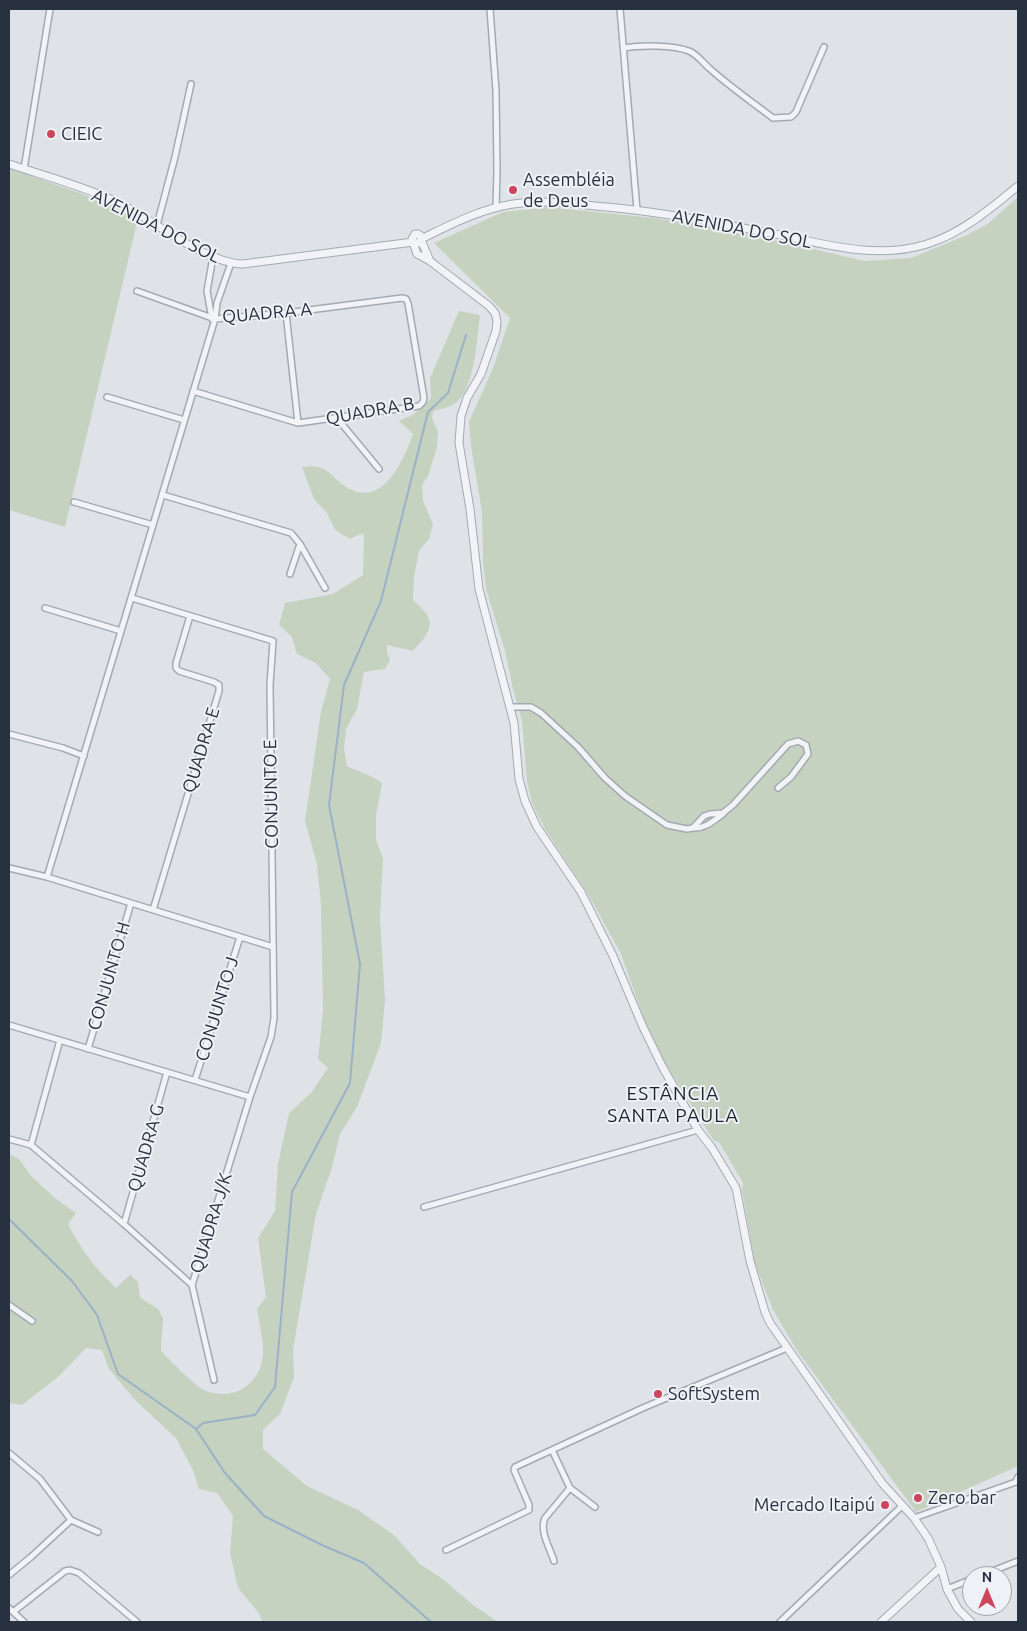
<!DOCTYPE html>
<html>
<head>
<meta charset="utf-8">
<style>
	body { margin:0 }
	#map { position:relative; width:1027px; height:1631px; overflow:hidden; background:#dfe3e8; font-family:Ubuntu,sans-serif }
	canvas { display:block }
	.frame { position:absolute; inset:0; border:10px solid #28313f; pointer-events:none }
	.north { position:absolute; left:962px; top:1566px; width:50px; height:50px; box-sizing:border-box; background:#eef1f5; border:1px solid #9fa4ac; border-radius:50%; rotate:0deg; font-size:14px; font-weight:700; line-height:20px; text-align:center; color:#28313f }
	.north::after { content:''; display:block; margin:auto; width:18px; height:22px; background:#cc455d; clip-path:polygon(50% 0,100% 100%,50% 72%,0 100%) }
</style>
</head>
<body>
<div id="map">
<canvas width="1027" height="1631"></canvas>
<div class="frame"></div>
<div class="north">N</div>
</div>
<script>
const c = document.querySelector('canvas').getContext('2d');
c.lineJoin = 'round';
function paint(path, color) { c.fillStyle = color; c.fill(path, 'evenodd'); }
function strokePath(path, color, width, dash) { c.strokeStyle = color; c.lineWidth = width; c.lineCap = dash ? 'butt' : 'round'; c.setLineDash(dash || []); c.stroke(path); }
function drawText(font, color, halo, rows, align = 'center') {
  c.font = font + ' Ubuntu,sans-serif'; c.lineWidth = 4; c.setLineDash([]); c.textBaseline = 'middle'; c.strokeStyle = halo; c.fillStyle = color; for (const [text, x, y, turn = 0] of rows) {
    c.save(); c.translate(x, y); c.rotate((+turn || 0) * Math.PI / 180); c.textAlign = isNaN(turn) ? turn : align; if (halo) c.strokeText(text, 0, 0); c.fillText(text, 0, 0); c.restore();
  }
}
paint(new Path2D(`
	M 9,168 L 139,214 L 65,527 L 9,510 Z
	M 1018,197 L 1018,1466 L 916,1512 L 798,1352 L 773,1310 L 755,1264 L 742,1191 L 743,1183 L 719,1142 L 714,1141 L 661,1057 L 648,1030 L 621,954 L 588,894 L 545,829 L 532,803 L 527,781 L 522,721 L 513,689 L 505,651 L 486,589 L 483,561 L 482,512 L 471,446 L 469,422 L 493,368 L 510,318 L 434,243 L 503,212 L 548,207 L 654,218 L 725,229 L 865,261 L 911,258 L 967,235 L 989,223 Z
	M 459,311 L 480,315 C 477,339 475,384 458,401 C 452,407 441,409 433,411 L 432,419 L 438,431 L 437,447 L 428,476 L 422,485 L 423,501 L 433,524 L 429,539 L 419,551 L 414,577 L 413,600 C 424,610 436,620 426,635 C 423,640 417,646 413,651 L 387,645 L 387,652 L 390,660 L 385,669 L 364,672 L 357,709 L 346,729 L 344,749 L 347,766 C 359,772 371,775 382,783 L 376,816 L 376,840 L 383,858 L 380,918 L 385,1000 L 381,1043 L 357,1107 L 340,1134 L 332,1167 L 316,1214 L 293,1350 L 294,1377 L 280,1414 L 263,1430 L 263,1449 L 307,1486 L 358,1510 L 394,1535 L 420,1564 L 444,1580 L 473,1605 L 498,1622 L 263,1622 L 258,1612 L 238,1588 L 230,1553 L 233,1516 L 217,1493 L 199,1489 L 193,1470 L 176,1438 L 135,1400 L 109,1369 L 102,1350 L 86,1348 L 58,1377 L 22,1405 L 9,1403 L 9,1154 L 19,1159 L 31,1176 L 56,1199 L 76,1213 L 68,1224 C 83,1252 93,1266 116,1288 L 130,1275 L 138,1282 L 140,1298 L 158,1309 L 163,1318 L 161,1351 C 169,1359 196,1387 204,1390 C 215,1395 231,1396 242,1389 C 273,1370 262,1339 257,1309 L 266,1297 L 258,1238 L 275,1211 L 278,1164 L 289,1113 L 311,1093 L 328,1068 L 318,1059 L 323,1010 L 321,905 L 317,864 L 305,821 L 321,712 L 330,679 L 316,663 L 297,654 L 292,637 L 279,625 L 285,603 L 333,594 L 363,575 L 364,539 L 363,533 L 350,539 L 335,530 L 327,513 L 314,499 L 302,467 C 331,462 330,480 352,490 C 386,504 404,458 413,434 L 399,421 L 414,414 L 431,399 L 430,378 Z`), '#c5d2c0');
strokePath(new Path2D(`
	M 9,1219 L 72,1281 L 97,1315 L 118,1374 L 196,1429 L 225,1473 L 264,1516 L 324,1546 L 364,1563 L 431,1622
	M 196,1429 L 203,1423 L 255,1415 L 275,1387 L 292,1192 L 350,1083 L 360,964 L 329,805 L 344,685 L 381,601 L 428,412 L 448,393 L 466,335`), '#9ab1c8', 2);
const minor = new Path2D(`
	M 490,9 L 496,91 L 497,171 L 496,207
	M 620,9 L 637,210
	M 624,48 C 641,45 673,45 689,51 C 698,55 702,62 709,68 C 729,86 752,102 773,118 L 791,117 L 796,112 L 824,47
	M 24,169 L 50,9
	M 157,225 L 175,157 L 191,84
	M 137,291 L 215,319 L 286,313 L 402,298 L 406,299 L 408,303 L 424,398 L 423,402 L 419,406 L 298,423 L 193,391
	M 286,313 L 298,423
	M 212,319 L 207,291 L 213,257
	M 107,397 L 184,420
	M 337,418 L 379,469
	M 163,495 L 291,533 L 300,544 L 325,588
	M 74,502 L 153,525
	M 290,574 L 300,544
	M 132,598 L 273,641 L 270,685 L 274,1018 L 271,1037 L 250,1097 L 192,1285 L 214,1380
	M 45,608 L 121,631
	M 510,707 L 531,707 L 541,713 L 578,747 L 605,778 L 625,796 L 667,825 L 687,829 L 693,828 L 704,816 L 710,814 L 723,813 L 733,805 L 788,744 L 798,741 L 806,745 L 808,754 L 791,777 L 778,788
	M 9,734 L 63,748 L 84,756
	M 693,828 C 705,829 713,821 723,814
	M 9,868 L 47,877 L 273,947
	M 47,877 L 215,319 L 217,303 L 231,263
	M 153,910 L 219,691 L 219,685 L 214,682 L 179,671 L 176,668 L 176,663 L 190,616
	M 9,1025 L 250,1097
	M 88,1049 L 131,903
	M 195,1080 L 240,937
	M 9,1139 L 31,1145 L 124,1224 L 192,1285
	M 31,1145 L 60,1040
	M 424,1207 L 698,1130
	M 124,1224 L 167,1072
	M 9,1305 L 32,1321
	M 552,1450 L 570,1488 L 545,1518 C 539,1531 550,1548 554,1561
	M 9,1453 L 40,1479 L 71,1520 L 98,1532
	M 570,1488 L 595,1507
	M 914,1518 L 1016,1482 L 1018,1477
	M 446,1550 L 529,1510 L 529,1505 L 514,1470 L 515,1467 L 645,1407 L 787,1348
	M 9,1575 L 31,1557 L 71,1520
	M 980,1576 L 1018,1561
	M 947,1589 L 972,1579
	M 9,1608 L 24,1622
	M 13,1612 L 65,1571 L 70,1570 L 79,1573 L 137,1622
	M 780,1622 L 902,1506`);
const tertiary = new Path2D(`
	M 9,164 C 45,176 83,186 117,202 C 154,220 204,263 243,264 L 413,242
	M 421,239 C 450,225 480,209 513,204 C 540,200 568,203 595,206 C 659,211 722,224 785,236 C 832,246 880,259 927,244 C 962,233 990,209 1018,186
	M 421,240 L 430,261
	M 414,243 L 418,243 L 421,240 L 421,236 L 418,234 L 415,234 L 412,239 L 417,254 L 430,261 L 489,306 L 495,313 L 497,321 L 496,331 L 481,374 L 467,398 L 461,416 L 459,443 L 470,509 L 479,589 L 514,723 L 519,779 L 525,801 L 537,827 L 581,892 L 613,956 L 643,1027 L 662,1066 L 698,1130 L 712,1148 L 736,1188 L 750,1261 L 765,1312 L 770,1323 L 882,1483 L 914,1518 L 928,1538 L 941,1567 L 947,1589 L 958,1609 L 971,1622
	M 881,1622 L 941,1567`);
strokePath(minor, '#a4aab2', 8);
strokePath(tertiary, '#a4aab2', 9);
strokePath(minor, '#f1f3f6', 5);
strokePath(tertiary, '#f1f3f6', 7);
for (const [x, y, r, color] of [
	[51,134,5,"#cc455d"],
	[513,190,5,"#cc455d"],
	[658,1394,5,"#cc455d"],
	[918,1498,5,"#cc455d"],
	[885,1505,5,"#cc455d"]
]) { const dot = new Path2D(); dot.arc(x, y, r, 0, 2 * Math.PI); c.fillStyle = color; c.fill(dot); strokePath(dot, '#eef1f5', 2); }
drawText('18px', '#28313f', '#eef1f5', [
	["CIEIC",61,134],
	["Assembléia",523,180],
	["de Deus",523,201],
	["SoftSystem",668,1394],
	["Zero bar",928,1498],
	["Mercado Itaipú",875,1505,"right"]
], 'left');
drawText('18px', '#28313f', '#eef1f5', [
	["AVENIDA DO SOL",156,226,27],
	["AVENIDA DO SOL",742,229,11],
	["QUADRA A",267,313,-5],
	["QUADRA B",370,411,-10],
	["QUADRA E",201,750,-73],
	["CONJUNTO E",271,794,-91],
	["CONJUNTO H",109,976,-74],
	["CONJUNTO J",217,1009,-73],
	["QUADRA G",146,1148,-74],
	["QUADRA J/K",211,1223,-73]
]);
c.letterSpacing = '1px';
drawText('19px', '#1a222f', '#eef1f5', [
	["ESTÂNCIA",673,1094],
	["SANTA PAULA",673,1116]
]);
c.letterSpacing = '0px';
</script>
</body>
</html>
